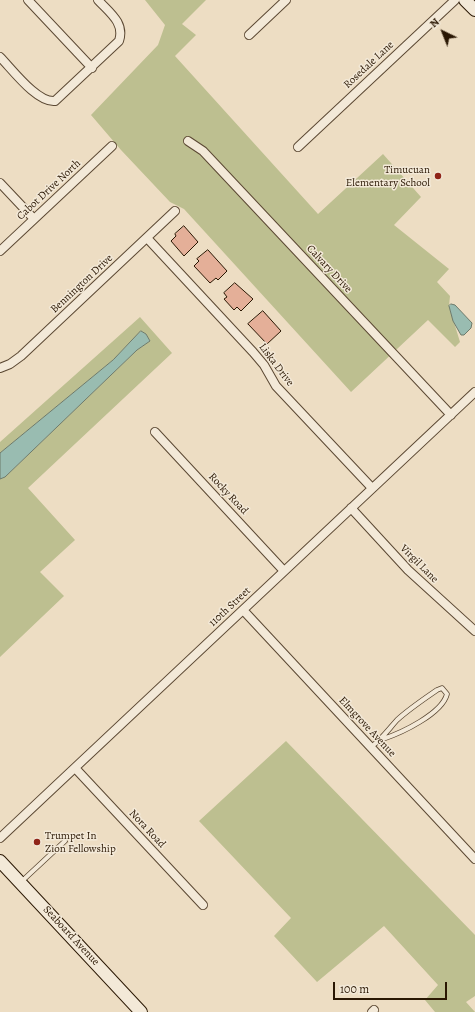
<!DOCTYPE html>
<html>
<head>
<meta charset="utf-8">
<style>
	body { margin:0 }
	#map { position:relative; width:475px; height:1012px; overflow:hidden; background:#edddc3; font-family:Alegreya,serif }
	canvas { display:block }
	.north { position:absolute; left:423px; top:12px; width:40px; height:40px; -webkit-text-stroke:3px #f3e9d8; paint-order:stroke; rotate:317deg; font-size:11px; font-weight:700; line-height:16px; text-align:center; color:#2a1703 }
	.north::after { content:''; display:block; margin:auto; width:14px; height:18px; background:#2a1703; clip-path:polygon(50% 0,100% 100%,50% 72%,0 100%) }
	.scale { position:absolute; left:333px; top:982px; width:114px; height:18px; box-sizing:border-box; border:2px solid #2a1703; border-top:0; padding-left:5px; font-size:12px; line-height:14px; white-space:nowrap; color:#2a1703; -webkit-text-stroke:3px #f3e9d8; paint-order:stroke }
</style>
</head>
<body>
<div id="map">
<canvas width="475" height="1012"></canvas>
<div class="north">N</div>
<div class="scale">100 m</div>
</div>
<script>
const c = document.querySelector('canvas').getContext('2d');
c.lineJoin = 'round';
function paint(path, color) { c.fillStyle = color; c.fill(path, 'evenodd'); }
function strokePath(path, color, width, dash) { c.strokeStyle = color; c.lineWidth = width; c.lineCap = dash ? 'butt' : 'round'; c.setLineDash(dash || []); c.stroke(path); }
function drawText(font, color, halo, rows, align = 'center') {
  c.font = font + ' Alegreya,serif'; c.lineWidth = 3; c.setLineDash([]); c.textBaseline = 'middle'; c.strokeStyle = halo; c.fillStyle = color; for (const [text, x, y, turn = 0] of rows) {
    c.save(); c.translate(x, y); c.rotate((+turn || 0) * Math.PI / 180); c.textAlign = isNaN(turn) ? turn : align; if (halo) c.strokeText(text, 0, 0); c.fillText(text, 0, 0); c.restore();
  }
}
paint(new Path2D(`
	M 145,0 L 206,0 L 182,24 L 196,35 L 175,56 L 318,214 L 383,154 L 421,197 L 394,225 L 449,269 L 437,282 L 450,296 L 449,306 L 460,342 L 455,347 L 428,320 L 351,392 L 184,209 L 170,202 L 121,150 L 91,115 L 158,45 L 165,25 Z
	M 140,317 L 172,353 L 28,488 L 75,540 L 40,572 L 64,596 L 0,657 L 0,479 L 5,477 L 137,350 L 150,341 L 146,334 L 141,331 L 113,360 L 0,453 L 0,442 Z
	M 286,741 L 475,935 L 475,996 L 466,1002 L 475,1012 L 435,1012 L 425,1000 L 438,985 L 384,926 L 317,982 L 274,936 L 291,918 L 199,821 Z`), '#bdbf90');
const water = new Path2D(`
	M 451,304 L 455,305 L 472,323 L 471,328 L 464,335 L 461,335 L 453,321 L 449,306 Z
	M 141,331 L 146,334 L 150,341 L 137,350 L 5,477 L 0,479 L 0,453 L 113,360 Z`);
paint(water, '#99bcb1');
strokePath(water, '#6d7a6b', 1);
const building = new Path2D(`
	M 184,226 L 198,242 L 184,256 L 171,241 L 176,236 L 175,234 Z
	M 208,250 L 227,271 L 218,280 L 216,278 L 210,283 L 194,266 L 199,261 L 197,259 Z
	M 235,283 L 253,299 L 241,311 L 237,307 L 234,310 L 224,299 L 227,297 L 224,293 Z
	M 263,311 L 281,331 L 267,344 L 248,324 Z`);
paint(building, '#e4af98');
strokePath(building, '#2a1703', 1);
const lane = new Path2D(`
	M 371,747 C 382,739 388,730 397,720 C 409,709 424,699 437,690 L 442,688 L 447,694 C 442,714 401,733 383,739
	M 21,882 L 65,841`);
const street = new Path2D(`
	M 28,0 L 92,68
	M 249,35 L 286,0
	M 0,57 C 12,69 37,103 55,101 L 119,41 C 125,23 110,13 98,0
	M 188,141 L 203,151 L 451,415
	M 298,147 L 455,0
	M 0,183 L 34,219
	M 147,238 L 253,352 L 264,365 L 276,386 L 372,488
	M 0,251 L 112,146
	M 0,368 L 10,364 L 21,356 L 175,211
	M 155,432 L 284,571
	M 351,508 L 408,570 L 475,631
	M 243,610 L 475,859
	M 75,768 L 203,905
	M 0,838 L 475,392
	M 372,1012 L 374,1010`);
const secondary = new Path2D(`
	M 465,0 L 475,10
	M 0,861 L 141,1012`);
strokePath(lane, '#5b4833', 5.5);
strokePath(street, '#5b4833', 10);
strokePath(secondary, '#2a1703', 14);
strokePath(lane, '#f3e9d8', 4);
strokePath(street, '#f3e9d8', 8);
strokePath(secondary, '#f3e9d8', 12);
for (const [x, y, r, color] of [
	[438,176,4,"#8f2418"],
	[37,842,4,"#8f2418"]
]) { const dot = new Path2D(); dot.arc(x, y, r, 0, 2 * Math.PI); c.fillStyle = color; c.fill(dot); strokePath(dot, '#f3e9d8', 1.5); }
drawText('11px', '#2a1703', '#f3e9d8', [
	["Rosedale Lane",369,65,-43],
	["Cabot Drive North",49,190,-43],
	["Calvary Drive",329,269,47],
	["Bennington Drive",82,284,-43],
	["Liska Drive",276,365,53],
	["Rocky Road",228,494,47],
	["Virgil Lane",419,564,45],
	["110th Street",230,607,-43],
	["Elmgrove Avenue",367,727,47],
	["Nora Road",147,829,47],
	["Seaboard Avenue",71,936,47]
]);
drawText('11px', '#2a1703', '#f3e9d8', [
	["Timucuan",430,170],
	["Elementary School",430,183],
	["Trumpet In",45,836,"left"],
	["Zion Fellowship",45,849,"left"]
], 'right');
</script>
</body>
</html>
